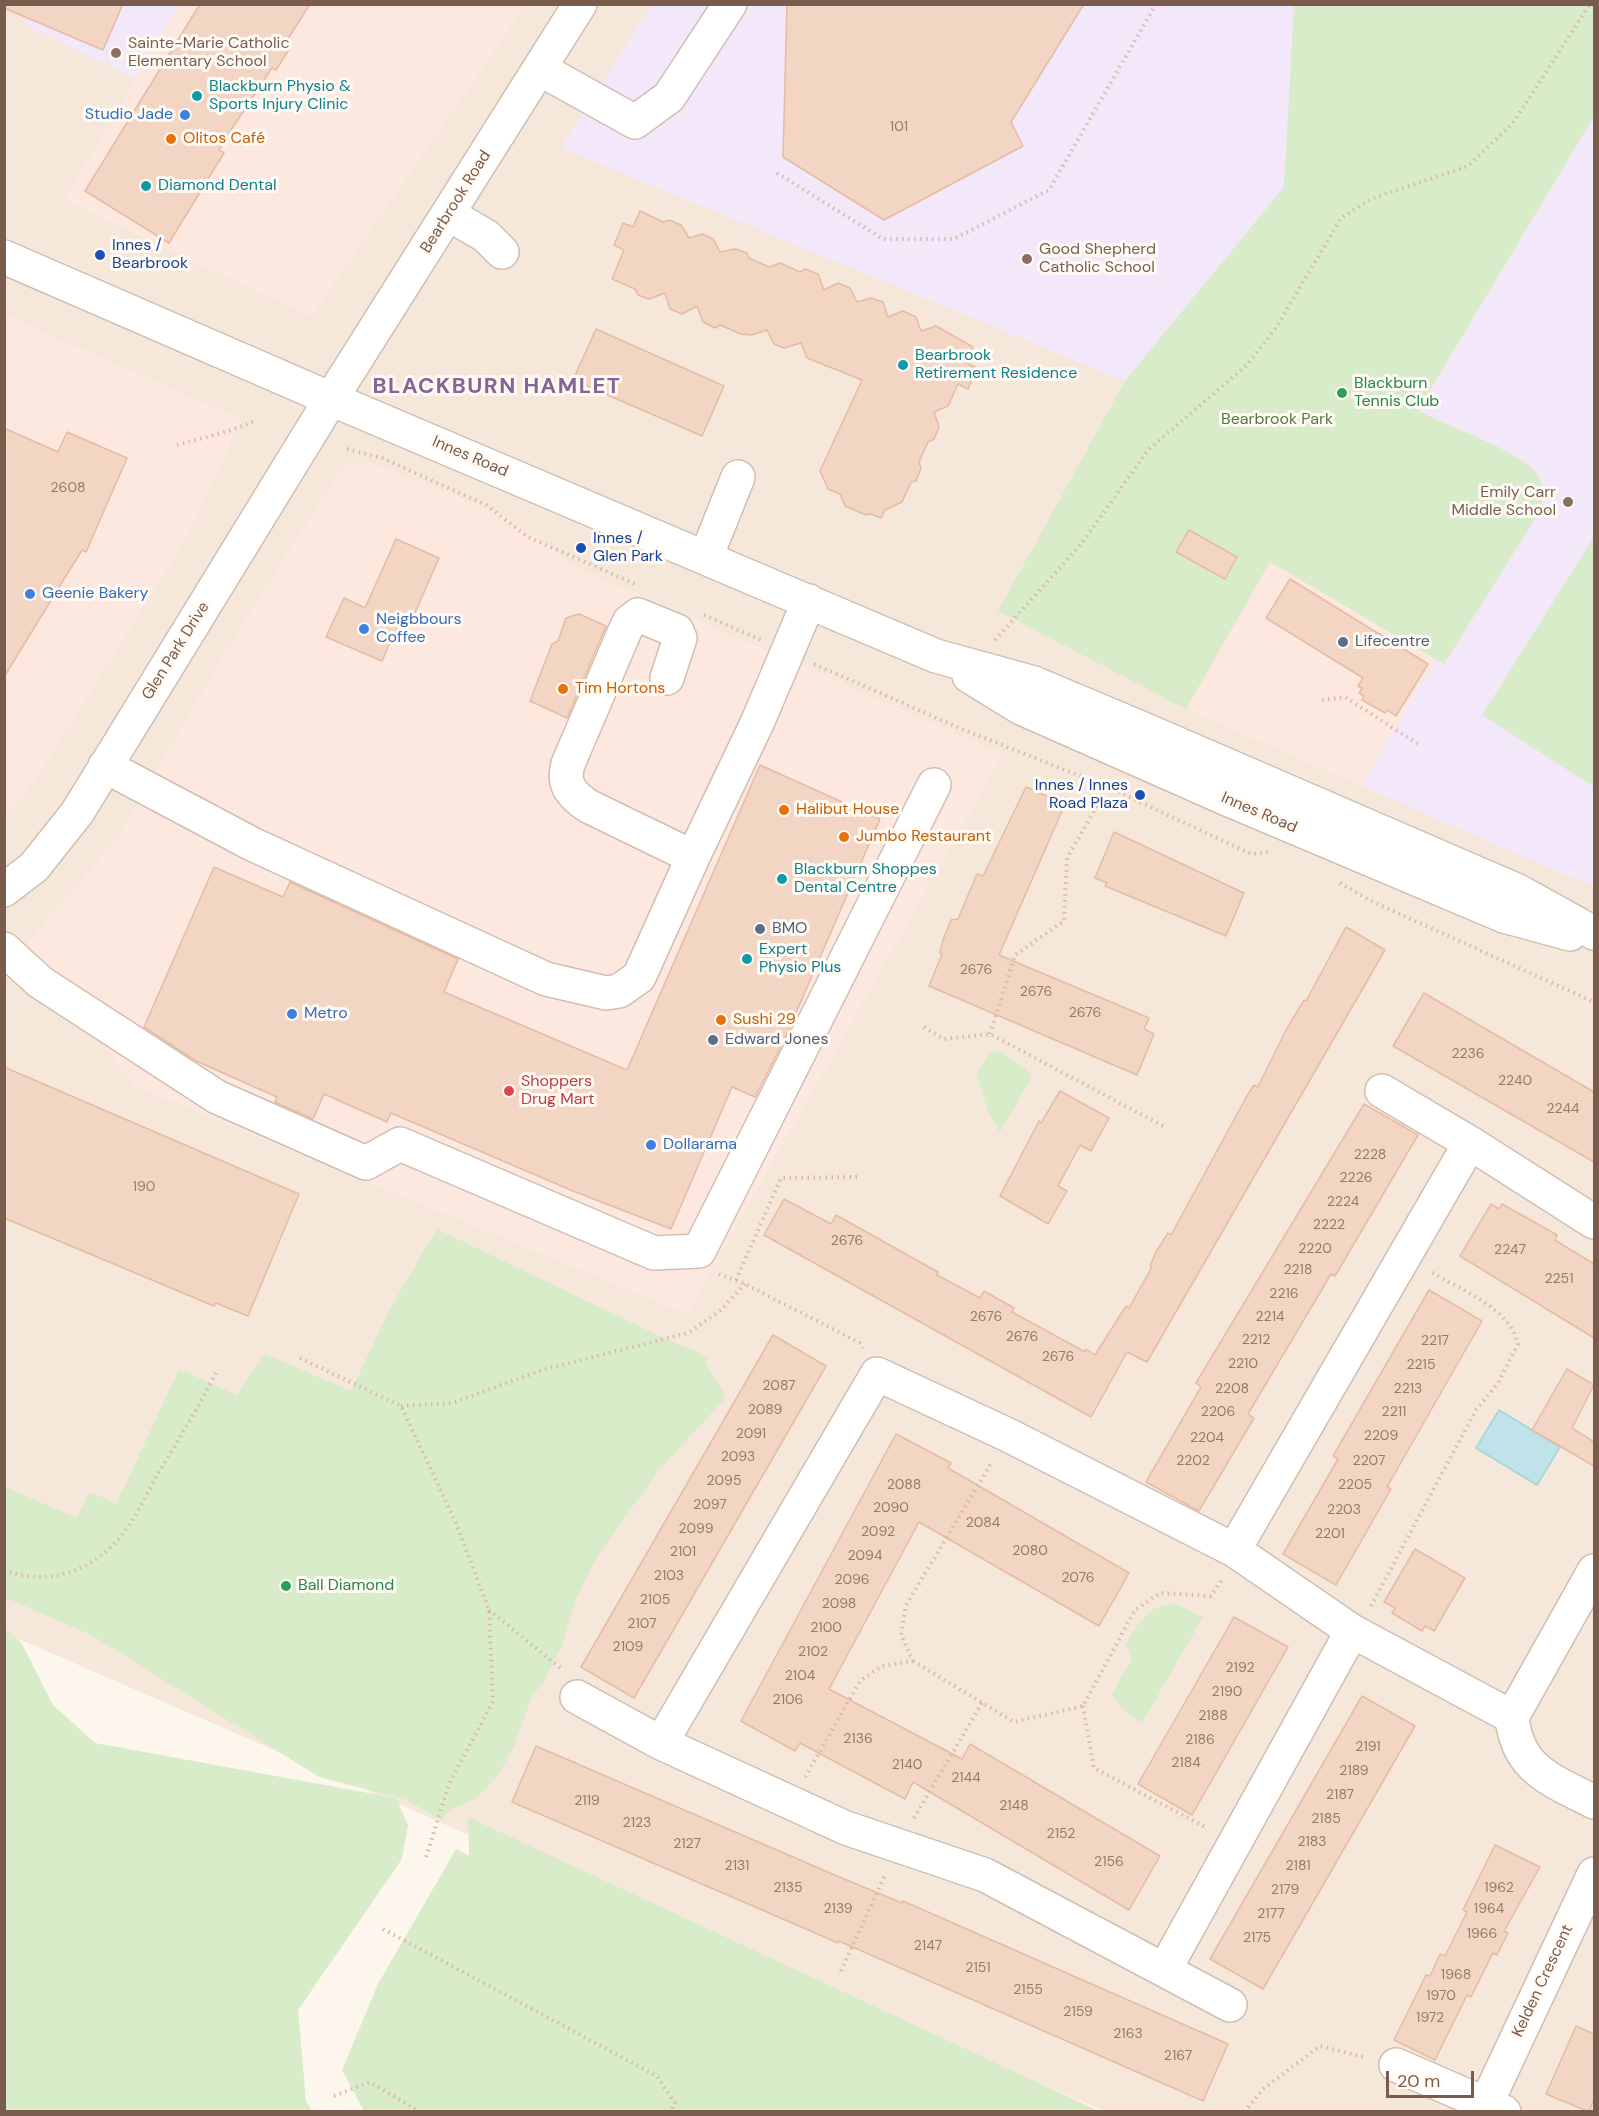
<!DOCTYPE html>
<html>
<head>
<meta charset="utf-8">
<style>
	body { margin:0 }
	#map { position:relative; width:1599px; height:2116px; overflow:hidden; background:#fdf6ec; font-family:"DM Sans",sans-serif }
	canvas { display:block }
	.frame { position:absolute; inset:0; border:6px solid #7a5c4d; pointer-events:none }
	.scale { position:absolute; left:1386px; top:2071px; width:88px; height:27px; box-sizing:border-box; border:3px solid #7a5c4d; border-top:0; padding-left:8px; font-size:18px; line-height:21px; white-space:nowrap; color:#7a5c4d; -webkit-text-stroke:4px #fffaf3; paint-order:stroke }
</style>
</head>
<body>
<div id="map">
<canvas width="1599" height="2116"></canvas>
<div class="frame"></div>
<div class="scale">20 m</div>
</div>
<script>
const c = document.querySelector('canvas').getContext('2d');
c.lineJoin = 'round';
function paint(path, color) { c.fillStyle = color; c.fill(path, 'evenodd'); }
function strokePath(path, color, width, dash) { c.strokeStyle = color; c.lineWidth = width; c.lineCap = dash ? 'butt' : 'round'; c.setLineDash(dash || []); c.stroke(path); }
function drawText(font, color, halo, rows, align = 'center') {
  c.font = font + ' "DM Sans",sans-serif'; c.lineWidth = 6; c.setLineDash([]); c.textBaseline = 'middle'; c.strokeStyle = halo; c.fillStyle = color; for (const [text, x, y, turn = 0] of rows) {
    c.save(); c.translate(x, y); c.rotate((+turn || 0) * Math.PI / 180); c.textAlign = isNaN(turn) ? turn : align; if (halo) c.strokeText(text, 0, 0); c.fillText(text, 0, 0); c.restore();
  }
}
paint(new Path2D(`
	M 5,5 L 1594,5 L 1594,2111 L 1104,2111 L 5,1633 Z`), '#f5e8da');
paint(new Path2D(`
	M 522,4 L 525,6 L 311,317 L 64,200 L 180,5 Z
	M 5,315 L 241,419 L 190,532 L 37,778 L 5,816 Z
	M 372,463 L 512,518 L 578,568 L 1003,754 L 687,1314 L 135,1086 L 25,945 L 116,840 L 241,626 L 345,464 Z
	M 1270,561 L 1436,659 L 1361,786 L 1186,709 Z`), '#fde8e0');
paint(new Path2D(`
	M 22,5 L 180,5 L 135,79 L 28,26 Z
	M 651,5 L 1294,5 L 1285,187 L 1125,381 L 561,148 Z
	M 1594,116 L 1594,887 L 1361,786 L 1436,659 L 1444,664 L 1538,514 L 1524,461 L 1418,411 Z`), '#f3e8fa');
paint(new Path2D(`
	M 1294,5 L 1594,5 L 1594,116 L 1418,410 C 1447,427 1520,450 1537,474 C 1546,486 1543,501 1538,514 L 1444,664 L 1270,562 L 1186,709 L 998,611 L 1125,381 L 1284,187 Z
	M 1594,537 L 1594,787 L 1482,715 Z
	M 998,1050 L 1024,1067 L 1032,1077 L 1000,1132 L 988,1112 L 977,1074 L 988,1054 Z
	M 437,1229 L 668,1340 L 696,1351 L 707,1359 L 705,1362 L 725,1393 L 722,1402 L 658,1471 L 598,1555 L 576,1599 L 562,1645 L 544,1681 L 531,1698 L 514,1747 L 498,1775 L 475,1799 L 448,1811 L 442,1821 L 407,1800 L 319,1777 L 93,1636 L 4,1597 L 5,1487 L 77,1518 L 89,1492 L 117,1503 L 179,1369 L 237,1395 L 265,1354 L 351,1391 L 392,1305 Z
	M 1176,1604 L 1203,1617 L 1142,1723 L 1124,1710 L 1112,1694 L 1132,1659 L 1126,1644 C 1141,1620 1145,1606 1176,1604 Z
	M 5,1629 L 21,1642 L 53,1705 L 95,1743 L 396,1798 L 408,1825 L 402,1859 L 298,2010 L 306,2101 L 312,2111 L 5,2111 Z
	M 468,1817 L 1099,2111 L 364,2111 L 342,2070 L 378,1984 L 456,1849 L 469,1856 Z`), '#d8ecc9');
const water = new Path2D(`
	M 1499,1410 L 1560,1447 L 1537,1485 L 1476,1448 Z`);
paint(water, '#bfe3e8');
strokePath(water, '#a5d3da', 1.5);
const building = new Path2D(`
	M 4,4 L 123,4 L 103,50 L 4,8 Z
	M 200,4 L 310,4 L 286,42 L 291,46 L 276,70 L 272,68 L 231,130 L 219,150 L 224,153 L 169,243 L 85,191 Z
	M 787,4 L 1084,4 L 1011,122 L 1023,146 L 884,220 L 783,157 Z
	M 640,211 L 663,222 L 669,220 L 681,225 L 689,238 L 702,234 L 713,239 L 720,252 L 735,249 L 747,253 L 749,258 L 769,267 L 780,263 L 800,272 L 805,269 L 818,274 L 824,290 L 838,283 L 850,288 L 857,302 L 871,298 L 883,302 L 888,317 L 903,311 L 916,317 L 921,331 L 936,326 L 973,347 L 967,363 L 977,368 L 968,389 L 958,384 L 948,406 L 934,412 L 939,427 L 934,439 L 928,442 L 919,462 L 921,468 L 916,481 L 911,482 L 902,502 L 885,510 L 881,518 L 871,514 L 866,515 L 845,506 L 840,494 L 828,489 L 820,471 L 862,380 L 807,358 L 801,343 L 784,348 L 774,344 L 767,330 L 752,335 L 741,334 L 720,325 L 715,328 L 703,322 L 697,306 L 682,314 L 670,309 L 665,293 L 649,299 L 638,295 L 635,289 L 612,279 L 624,250 L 614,245 L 623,223 L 633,227 Z
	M 596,329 L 724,386 L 702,436 L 573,380 Z
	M 4,428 L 58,452 L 67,432 L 127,458 L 86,552 L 82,550 L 4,677 Z
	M 1189,530 L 1237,557 L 1225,579 L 1176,552 Z
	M 396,539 L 439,558 L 405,636 L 395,631 L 382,661 L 326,637 L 344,598 L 365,608 Z
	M 1290,579 L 1428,664 L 1396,716 L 1387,710 L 1385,713 L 1362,700 L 1364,696 L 1359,693 L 1362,688 L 1358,686 L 1363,678 L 1266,618 Z
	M 579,614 L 606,626 L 567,718 L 530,701 L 552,644 L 558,641 L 566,618 Z
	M 760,765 L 880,819 L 786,1036 L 755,1097 L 732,1087 L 671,1229 L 573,1191 L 391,1113 L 387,1122 L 324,1094 L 313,1119 L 275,1102 L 277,1097 L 196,1061 L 144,1027 L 214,867 L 283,897 L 290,882 L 458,959 L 444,992 L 627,1070 Z
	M 1026,787 L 1065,804 L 999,955 L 1149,1018 L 1144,1029 L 1154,1034 L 1137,1075 L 929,986 L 942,954 L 940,953 L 943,940 L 951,920 L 958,919 L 977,874 L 983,876 Z
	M 1114,832 L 1244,893 L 1226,936 L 1105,886 L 1107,883 L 1095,878 Z
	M 1346,927 L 1385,950 L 1147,1362 L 1127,1352 L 1091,1417 L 764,1235 L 784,1199 L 831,1224 L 836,1215 L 938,1272 L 937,1275 L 980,1298 L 984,1291 L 1014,1308 L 1012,1312 L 1085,1352 L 1086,1349 L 1095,1355 L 1126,1306 L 1129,1308 L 1152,1267 L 1150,1266 L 1156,1252 L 1168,1233 L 1171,1235 L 1247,1096 L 1254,1085 L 1258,1087 L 1285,1032 L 1304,1000 L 1306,1001 Z
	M 1424,993 L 1594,1092 L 1594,1162 L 1393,1046 Z
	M 4,1067 L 299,1194 L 248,1316 L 216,1303 L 214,1306 L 4,1218 Z
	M 1060,1091 L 1109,1118 L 1091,1151 L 1080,1145 L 1058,1186 L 1067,1191 L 1048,1224 L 1000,1196 L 1039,1121 L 1041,1123 Z
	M 1364,1104 L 1418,1135 L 1335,1276 L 1331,1274 L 1248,1414 L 1254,1418 L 1199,1511 L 1146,1482 L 1201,1387 L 1196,1383 Z
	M 1491,1204 L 1499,1209 L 1502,1204 L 1527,1218 L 1557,1235 L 1555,1240 L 1594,1264 L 1594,1338 L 1460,1256 Z
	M 1429,1290 L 1482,1321 L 1387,1487 L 1391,1489 L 1336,1585 L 1283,1554 L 1338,1459 L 1333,1456 Z
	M 773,1335 L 826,1366 L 634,1698 L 581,1667 Z
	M 1567,1369 L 1594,1385 L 1572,1428 L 1594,1442 L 1594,1466 L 1532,1430 Z
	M 896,1434 L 951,1463 L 948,1468 L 1129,1573 L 1099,1626 L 919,1522 L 829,1689 L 962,1759 L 970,1744 L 1160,1856 L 1129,1910 L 913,1782 L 905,1799 L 800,1743 L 795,1751 L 741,1721 Z
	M 1415,1549 L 1465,1578 L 1434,1631 L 1425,1626 L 1422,1631 L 1392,1613 L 1395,1608 L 1384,1602 Z
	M 1234,1617 L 1288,1647 L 1192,1815 L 1138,1784 Z
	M 1362,1696 L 1415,1726 L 1263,1989 L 1210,1959 Z
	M 536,1746 L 837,1876 L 902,1903 L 903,1901 L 1228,2044 L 1203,2101 L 839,1941 L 838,1943 L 813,1932 L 512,1802 Z
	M 1495,1845 L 1540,1867 L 1504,1931 L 1508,1933 L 1497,1955 L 1493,1953 L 1471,1997 L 1467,1995 L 1435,2060 L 1394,2040 L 1426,1975 L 1430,1976 L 1440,1954 L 1445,1956 L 1467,1912 L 1463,1910 Z
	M 1576,2026 L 1594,2034 L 1594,2099 L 1589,2112 L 1546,2094 Z`);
paint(building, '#f3d5c3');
strokePath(building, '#e6bba3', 1.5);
const minor = new Path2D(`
	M 540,69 L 635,122 L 669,97 L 730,4
	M 448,214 L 486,236 L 502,252
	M 4,257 L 331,399 L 936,656 L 1034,683 L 1148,731 L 1518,891 L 1594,933
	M 706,557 L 738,477
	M 969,676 L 1021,708 L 1227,799 L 1504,916 L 1570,934
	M 667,678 L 680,638 L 677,631 L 638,615 L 629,622 L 624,633 L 568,764 C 562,785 572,795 588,806 L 693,857
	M 105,766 L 252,844 L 546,979 L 606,993 L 619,991 L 639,977 L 693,857 L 758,721 L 809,601
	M 4,890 L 34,867 L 77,813 L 331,399 L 580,4
	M 4,949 L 40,982 L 217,1097 L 366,1163 L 400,1144 L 654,1253 L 699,1251 L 934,785
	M 1382,1091 L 1470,1143 L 1594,1222
	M 1234,1550 L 1470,1143
	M 1594,1571 L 1512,1717 C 1517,1770 1552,1780 1594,1802
	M 577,1697 L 661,1743 L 846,1828 L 985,1875 L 1230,2005
	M 661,1743 L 877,1374 L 1008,1435 L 1234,1550 L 1352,1631 L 1512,1717
	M 1165,1969 L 1352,1631
	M 1396,2065 L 1504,2112
	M 1486,2104 L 1594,1874`);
strokePath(minor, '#d1beb0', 36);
strokePath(new Path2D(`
	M 777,173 L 883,239 L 954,239 L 1049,190 L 1156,4
	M 177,445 L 229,431 L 257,420
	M 347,449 L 382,458 L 486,505 L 528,537 L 635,584
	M 704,615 L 761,640
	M 995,640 L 1082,543 L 1148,450 L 1247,365 L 1276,328 L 1341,218 L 1371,199 L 1468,166 L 1513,123 L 1590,4
	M 814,664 L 957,727 L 1108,787 L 1251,854 L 1271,852
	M 1322,700 L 1345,697 L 1418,744
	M 1340,883 L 1369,900 L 1594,1002
	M 924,1027 L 944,1039 L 990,1034 L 1163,1126
	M 990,1034 L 1015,955 L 1064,921 L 1067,858 L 1108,787
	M 719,1274 L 745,1284 L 860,1343 L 863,1348
	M 736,1280 L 781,1178 L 857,1177
	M 300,1358 L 401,1406 L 456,1523 L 489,1610 L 493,1701 L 449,1784 L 426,1857
	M 401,1406 L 452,1403 L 542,1370 L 688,1333 L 720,1311 L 745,1284
	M 4,1570 C 46,1586 85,1574 116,1542 C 134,1523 146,1494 159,1472 C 180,1438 200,1404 218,1369
	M 1371,1606 L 1476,1410 L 1498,1383 L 1518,1344 C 1509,1307 1461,1290 1431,1272
	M 489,1610 L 563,1670
	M 913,1661 L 1014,1722 L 1083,1706 L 1135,1610 L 1160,1593 L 1211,1596 L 1223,1578
	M 1083,1706 L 1094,1768 L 1207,1828
	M 805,1777 L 860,1681 L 882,1666 L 913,1661 L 901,1635 L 906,1605 L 992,1462
	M 914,1818 L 982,1703
	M 383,1929 L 657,2076 L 675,2103 L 670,2112
	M 841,1971 L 886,1873
	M 334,2096 L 370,2082 L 420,2112
	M 1244,2112 L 1263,2089 L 1320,2046 L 1367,2058`), '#d9b8a5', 4, [1.5, 4.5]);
strokePath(minor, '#fff', 33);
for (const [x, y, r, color] of [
	[116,53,6,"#8d6e63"],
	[197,96,6,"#0f9aa8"],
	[185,115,6,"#3f7fe0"],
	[171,139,6,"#e8710a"],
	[146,186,6,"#0f9aa8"],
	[100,255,6,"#1a4fb4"],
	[1027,259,6,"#8d6e63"],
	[903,365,6,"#0f9aa8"],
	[1342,393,6,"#2e9e5b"],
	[1568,502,6,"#8d6e63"],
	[581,548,6,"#1a4fb4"],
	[30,594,6,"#3f7fe0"],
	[364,629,6,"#3f7fe0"],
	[1343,642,6,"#5c6f8a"],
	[563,689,6,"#e8710a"],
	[1140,795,6,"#1a4fb4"],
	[784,810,6,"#e8710a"],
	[844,837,6,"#e8710a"],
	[782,879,6,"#0f9aa8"],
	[760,929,6,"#5c6f8a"],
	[747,959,6,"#0f9aa8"],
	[292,1014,6,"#3f7fe0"],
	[721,1020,6,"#e8710a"],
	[713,1040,6,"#5c6f8a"],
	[509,1091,6,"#e0444e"],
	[651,1145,6,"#3f7fe0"],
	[286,1586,6,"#2e9e5b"]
]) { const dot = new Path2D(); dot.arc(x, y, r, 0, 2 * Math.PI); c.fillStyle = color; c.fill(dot); strokePath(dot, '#fffaf3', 2); }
drawText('14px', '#987a6a', null, [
	["101",899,127],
	["2608",68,488],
	["2676",976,970],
	["2676",1036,992],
	["2676",1085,1013],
	["2236",1468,1054],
	["2240",1515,1081],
	["2244",1563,1109],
	["2228",1370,1155],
	["2226",1356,1178],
	["190",144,1187],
	["2224",1343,1202],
	["2222",1329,1225],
	["2676",847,1241],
	["2220",1315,1249],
	["2247",1510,1250],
	["2218",1298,1270],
	["2251",1559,1279],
	["2216",1284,1294],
	["2676",986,1317],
	["2214",1270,1317],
	["2676",1022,1337],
	["2212",1256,1340],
	["2217",1435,1341],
	["2676",1058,1357],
	["2210",1243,1364],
	["2215",1421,1365],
	["2087",779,1386],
	["2208",1232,1389],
	["2213",1408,1389],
	["2089",765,1410],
	["2206",1218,1412],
	["2211",1394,1412],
	["2091",751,1434],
	["2209",1381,1436],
	["2204",1207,1438],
	["2093",738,1457],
	["2202",1193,1461],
	["2207",1369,1461],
	["2095",724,1481],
	["2088",904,1485],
	["2205",1355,1485],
	["2097",710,1505],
	["2090",891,1508],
	["2203",1344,1510],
	["2084",983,1523],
	["2099",696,1529],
	["2092",878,1532],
	["2201",1330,1534],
	["2080",1030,1551],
	["2101",683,1552],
	["2094",865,1556],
	["2103",669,1576],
	["2076",1078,1578],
	["2096",852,1580],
	["2105",655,1600],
	["2098",839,1604],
	["2107",642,1624],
	["2100",826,1628],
	["2109",628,1647],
	["2102",813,1652],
	["2192",1240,1668],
	["2104",800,1676],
	["2190",1227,1692],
	["2106",788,1700],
	["2188",1213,1716],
	["2136",858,1739],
	["2186",1200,1740],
	["2191",1368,1747],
	["2184",1186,1763],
	["2140",907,1765],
	["2189",1354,1771],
	["2144",966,1778],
	["2187",1340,1795],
	["2119",587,1801],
	["2148",1014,1806],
	["2185",1326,1819],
	["2123",637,1823],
	["2152",1061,1834],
	["2183",1312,1842],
	["2127",687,1844],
	["2156",1109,1862],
	["2131",737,1866],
	["2181",1298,1866],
	["2135",788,1888],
	["1962",1499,1888],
	["2179",1285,1890],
	["2139",838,1909],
	["1964",1489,1909],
	["2177",1271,1914],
	["1966",1482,1934],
	["2175",1257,1938],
	["2147",928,1946],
	["2151",978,1968],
	["1968",1456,1975],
	["2155",1028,1990],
	["1970",1441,1996],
	["2159",1078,2012],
	["1972",1430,2018],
	["2163",1128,2034],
	["2167",1178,2056]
]);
drawText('16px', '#785e54', '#fffaf3', [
	["Sainte-Marie Catholic",128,44],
	["Elementary School",128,62],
	["Good Shepherd",1039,250],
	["Catholic School",1039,268],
	["Emily Carr",1556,493,"right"],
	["Middle School",1556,511,"right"]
], 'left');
drawText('16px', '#0d838f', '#fffaf3', [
	["Blackburn Physio &",209,87],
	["Sports Injury Clinic",209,105],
	["Diamond Dental",158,186],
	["Bearbrook",915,356],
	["Retirement Residence",915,374],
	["Blackburn Shoppes",794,870],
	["Dental Centre",794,888],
	["Expert",759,950],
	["Physio Plus",759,968]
], 'left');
drawText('16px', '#366cbe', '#fffaf3', [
	["Studio Jade",173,115,"right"],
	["Geenie Bakery",42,594],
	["Neigbbours",376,620],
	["Coffee",376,638],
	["Metro",304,1014],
	["Dollarama",663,1145]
], 'left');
drawText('16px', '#c56008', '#fffaf3', [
	["Olitos Café",183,139],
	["Tim Hortons",575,689],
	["Halibut House",796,810],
	["Jumbo Restaurant",856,837],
	["Sushi 29",733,1020]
], 'left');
drawText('16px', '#7a5c4d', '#fffaf3', [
	["Bearbrook Road",456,202,-58],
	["Innes Road",470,457,23],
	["Glen Park Drive",176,651,-58],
	["Innes Road",1259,813,23],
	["Kelden Crescent",1543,1981,-65]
]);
drawText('16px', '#164399', '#fffaf3', [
	["Innes /",112,246],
	["Bearbrook",112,264],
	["Innes /",593,539],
	["Glen Park",593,557],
	["Innes / Innes",1128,786,"right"],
	["Road Plaza",1128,804,"right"]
], 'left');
drawText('16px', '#27864d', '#fffaf3', [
	["Blackburn",1354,384],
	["Tennis Club",1354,402],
	["Ball Diamond",298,1586]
], 'left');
drawText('16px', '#537a41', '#fffaf3', [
	["Bearbrook Park",1277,420]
]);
drawText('16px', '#4e5e75', '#fffaf3', [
	["Lifecentre",1355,642],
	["BMO",772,929],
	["Edward Jones",725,1040]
], 'left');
drawText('16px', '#be3a42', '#fffaf3', [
	["Shoppers",521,1082],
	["Drug Mart",521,1100]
], 'left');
c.letterSpacing = '1.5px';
drawText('bold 22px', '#846695', '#fffaf3', [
	["BLACKBURN HAMLET",497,387]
]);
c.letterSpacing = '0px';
</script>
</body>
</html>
